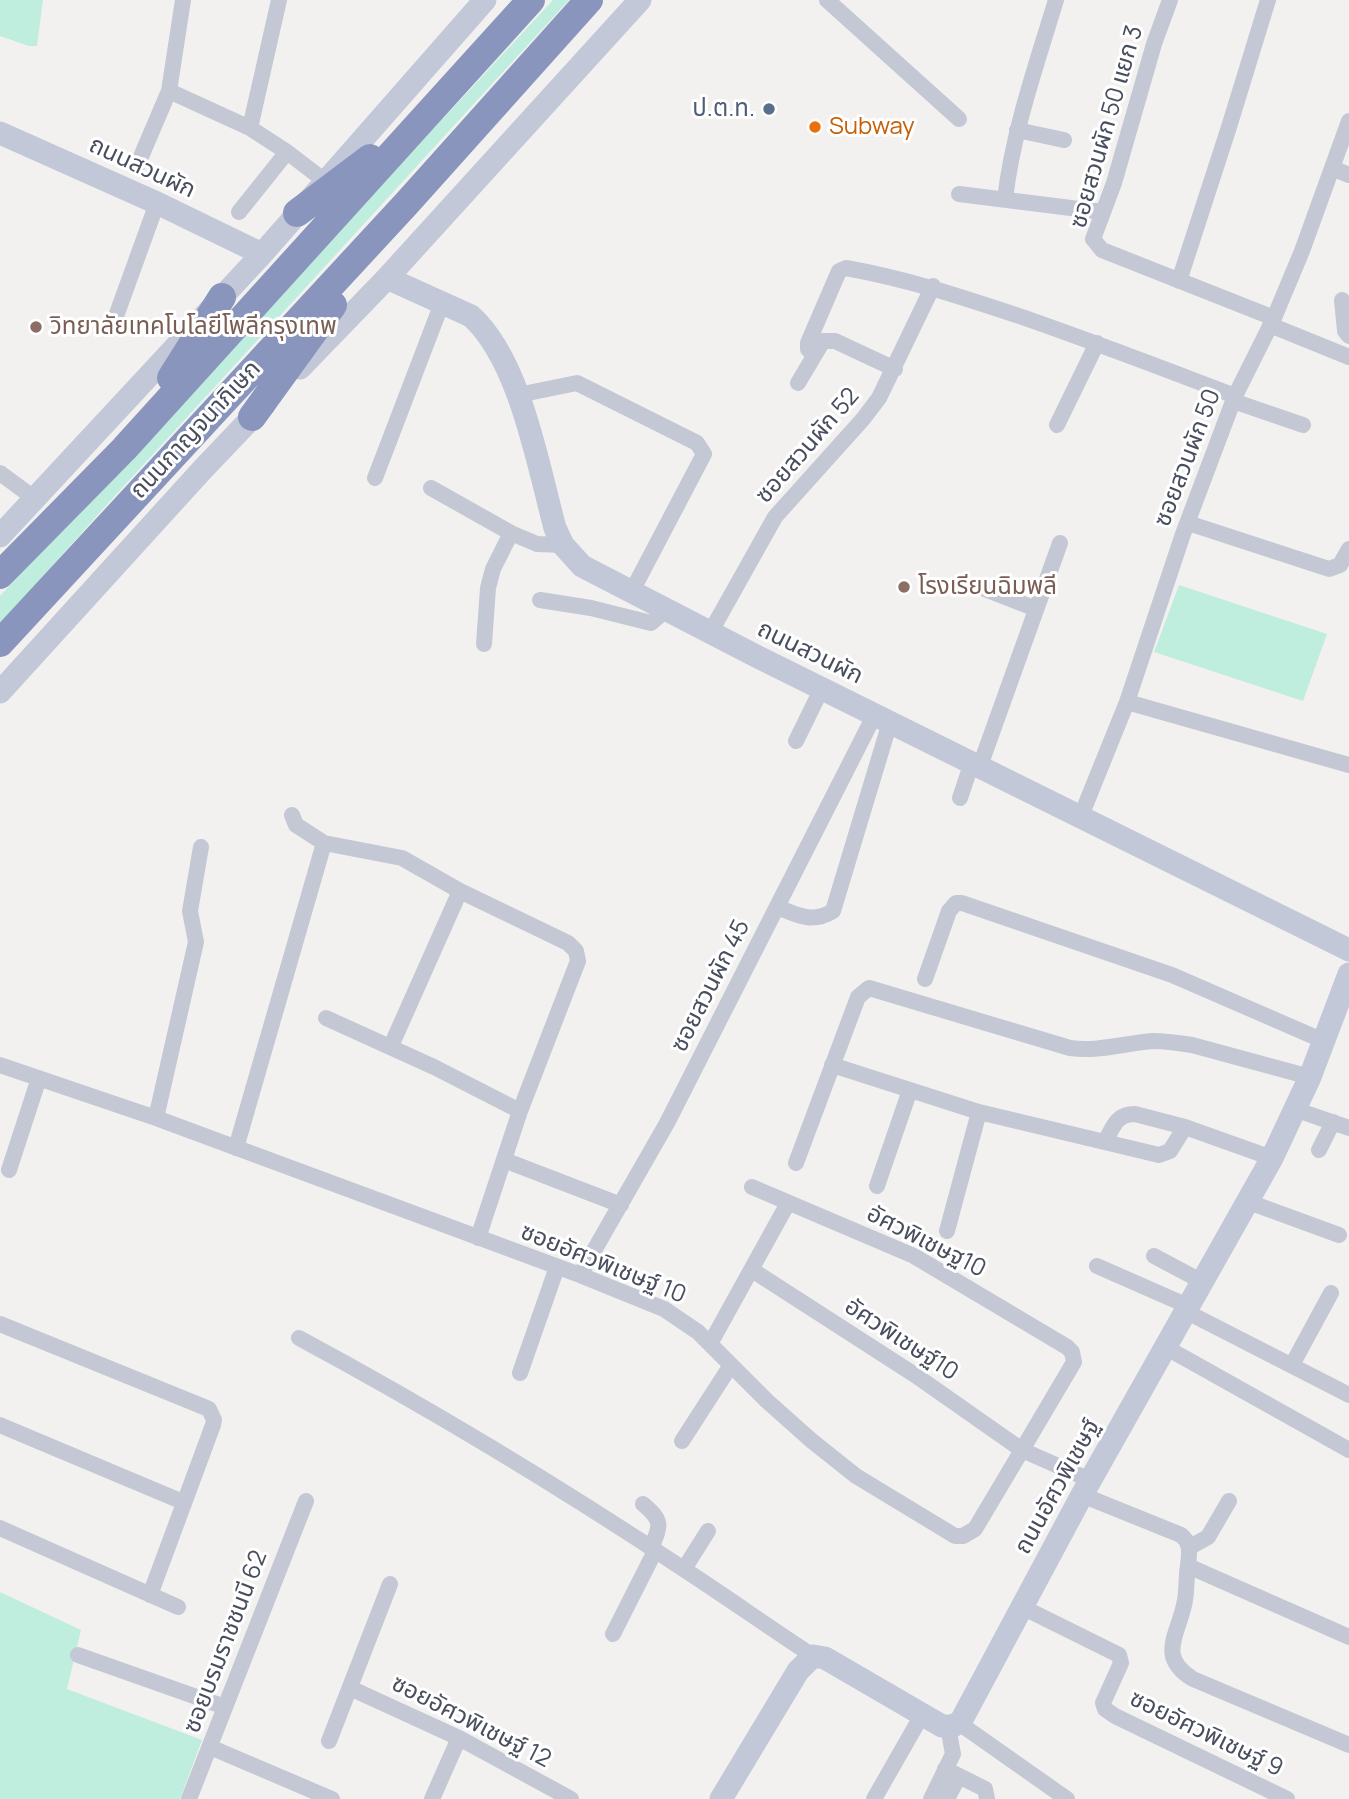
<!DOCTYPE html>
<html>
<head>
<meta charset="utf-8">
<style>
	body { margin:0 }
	canvas { display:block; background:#f2f1f0 }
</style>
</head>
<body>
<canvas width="1349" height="1799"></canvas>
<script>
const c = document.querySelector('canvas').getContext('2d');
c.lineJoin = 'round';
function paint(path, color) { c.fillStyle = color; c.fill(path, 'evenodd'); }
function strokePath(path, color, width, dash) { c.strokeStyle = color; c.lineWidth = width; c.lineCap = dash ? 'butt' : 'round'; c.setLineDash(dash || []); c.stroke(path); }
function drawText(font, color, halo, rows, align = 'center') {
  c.font = font + ' Manrope,"Noto Sans Thai",sans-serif'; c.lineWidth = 6; c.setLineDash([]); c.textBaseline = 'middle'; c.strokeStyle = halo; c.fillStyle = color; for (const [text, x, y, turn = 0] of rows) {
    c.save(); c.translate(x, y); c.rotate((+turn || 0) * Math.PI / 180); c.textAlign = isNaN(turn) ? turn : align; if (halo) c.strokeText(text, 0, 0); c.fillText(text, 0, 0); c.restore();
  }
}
paint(new Path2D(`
	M 0,0 L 43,0 L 37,46 L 29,46 L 0,36 Z
	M 553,0 L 569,0 L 113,498 L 0,624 L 0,596 Z
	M 1179,585 L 1327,634 L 1303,701 L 1154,652 Z
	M 0,1592 L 81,1630 L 67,1689 L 202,1740 L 180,1799 L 0,1799 Z`), '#c0eede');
strokePath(new Path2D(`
	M 827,0 L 959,119
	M 1170,0 L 1154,44 L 1114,183 L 1093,239 L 1102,250 L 1274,318
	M 169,91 L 250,128 L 287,152
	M 250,128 L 279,0
	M 1017,130 L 1064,140
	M 137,166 L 169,91 L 183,0
	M 1332,168 L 1349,175
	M 959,194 L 1103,212
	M 1005,199 C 1013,131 1036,66 1056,0
	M 239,212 L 287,152 L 325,181
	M 1179,281 L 1229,127 L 1268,0
	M 1342,300 L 1345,331 L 1349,336
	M 115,319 L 157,203
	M 1270,325 L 1349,357
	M 814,356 L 808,349 L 808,343 L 839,271 L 846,268 C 908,279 965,298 1025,318 C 1096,343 1165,369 1235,396
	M 798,383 L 823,341 L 835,341 L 895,369
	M 518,395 L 577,383 L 697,443 L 704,454 L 631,593
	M 1233,401 L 1303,425
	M 1057,425 L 1097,343
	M 0,473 L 34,498
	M 375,478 L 442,303
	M 431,488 L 511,533 L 537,544 L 563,545
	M 1188,523 L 1329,569 L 1340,565 L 1349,549
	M 980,587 L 1036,609
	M 540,600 L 591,608 L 651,623 L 666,610
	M 710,633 L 775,517 L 863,419 L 879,398 L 933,286
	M 484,644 L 488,588 L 493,569 L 511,533
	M 1127,702 L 1349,765
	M 796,741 L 822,688
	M 980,766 L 1060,543
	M 960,798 L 972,762
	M 292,815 L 296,825 L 324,843 L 402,858 L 460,891 L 568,943 L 576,951 L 578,961 L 520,1111 L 478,1238
	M 1081,816 L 1127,702 L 1183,534 L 1235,396 L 1274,318 L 1302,251 L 1349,121
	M 777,907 C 797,915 812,924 833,911 L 890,722
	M 925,979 L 949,911 L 956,903 L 962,903 L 1172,975 L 1324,1041
	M 326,1018 L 434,1067 L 520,1111
	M 391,1046 L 460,891
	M 0,1065 L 156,1118 L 580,1275 L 664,1309 L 698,1332 L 767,1401 L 812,1441 L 856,1476 L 955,1536 L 963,1536 L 975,1529 L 1022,1450 L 1090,1480
	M 832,1065 L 979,1112 L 1159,1155 L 1170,1151 L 1185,1127 L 1272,1158
	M 1294,1109 L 1349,1128
	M 156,1118 L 196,942 L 190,911 L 201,847
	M 1105,1142 C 1113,1127 1116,1114 1135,1114 L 1185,1127
	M 236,1148 L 324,843
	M 1319,1150 L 1333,1122
	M 504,1160 L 621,1205
	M 796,1163 L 858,997 L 869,988 L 1070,1048 C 1098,1052 1126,1043 1153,1041 C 1166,1041 1179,1043 1192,1045 L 1310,1077
	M 9,1170 L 39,1078
	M 877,1186 L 910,1090
	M 752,1187 L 914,1256 L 1067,1347 L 1072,1352 L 1074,1362 L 1022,1450 L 915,1375 L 752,1270
	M 1246,1201 L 1339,1235
	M 947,1231 L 979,1112
	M 1154,1256 L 1201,1281
	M 1097,1266 L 1188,1306
	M 580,1275 L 667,1123 L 875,714
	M 1185,1311 L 1349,1395
	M 0,1324 L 209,1409 L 214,1420 L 213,1425 L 150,1595
	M 299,1338 C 431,1409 560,1487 685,1570 C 728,1598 770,1628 813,1656
	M 710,1344 L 788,1203
	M 1165,1347 L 1349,1450
	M 1292,1365 L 1331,1293
	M 520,1373 L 557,1267
	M 0,1425 L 183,1502
	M 682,1441 L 731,1365
	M 1082,1495 L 1181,1535 C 1192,1544 1189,1553 1188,1566 L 1349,1637
	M 643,1504 C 663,1521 661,1525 651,1548
	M 0,1528 L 178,1607
	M 1190,1547 L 1208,1537 L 1229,1501
	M 1188,1566 C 1186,1577 1187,1589 1185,1600 C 1180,1633 1155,1656 1193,1679 L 1349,1745
	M 684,1569 L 708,1531
	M 1022,1607 L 1119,1655 L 1121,1663 L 1103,1703 L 1105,1709 L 1115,1716 L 1287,1799
	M 613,1634 L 655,1551
	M 78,1655 L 225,1707
	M 350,1688 L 459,1738 L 571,1799
	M 961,1721 L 966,1728 L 1067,1799
	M 329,1741 L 390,1584
	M 210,1747 L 332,1799
	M 945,1769 L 985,1789 L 987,1799
	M 189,1799 L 306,1501
	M 432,1799 L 459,1738
	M 874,1799 L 922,1715
	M 931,1799 L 953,1754 L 948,1727
	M 947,1799 L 959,1776`), '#c4c8d4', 16);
strokePath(new Path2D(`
	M 0,133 L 157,203 L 262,254
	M 387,278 L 471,316 C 520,360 538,465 555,528 L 563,545 L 582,566 L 758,657 L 1349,950
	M 300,368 L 387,278 L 640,0
	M 0,536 L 262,254 L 485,0
	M 0,692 L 203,469 L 264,405
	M 721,1799 L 798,1671 L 813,1656 L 825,1658 L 942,1726 L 953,1726 L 961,1721 L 1082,1495 L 1272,1158 L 1310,1077 L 1349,974`), '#c3c8d8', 23);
strokePath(new Path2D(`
	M 297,213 L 370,158
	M 171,378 L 222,297
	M 252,417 L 333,305
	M 0,575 L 124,449 L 531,0
	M 0,643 L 407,203 L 589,0`), '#8995bd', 28);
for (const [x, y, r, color] of [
	[769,109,7,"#5c6f8a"],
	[815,127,7,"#e8710a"],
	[36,327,7,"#8d6e63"],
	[904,587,7,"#8d6e63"]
]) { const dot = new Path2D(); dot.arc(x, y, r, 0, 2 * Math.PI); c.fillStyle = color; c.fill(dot); strokePath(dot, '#fff', 2.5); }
drawText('24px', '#4e5e75', '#fff', [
	["ป.ต.ท.",755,109]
], 'right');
drawText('24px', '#c56008', '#fff', [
	["Subway",829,127]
], 'left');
drawText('24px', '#484e5d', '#fff', [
	["ซอยสวนผัก 50 แยก 3",1107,127,-74],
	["ถนนสวนผัก",142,168,25],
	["ถนนกาญจนาภิเษก",196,430,-47],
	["ซอยสวนผัก 52",808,446,-49],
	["ซอยสวนผัก 50",1188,458,-69],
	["ถนนสวนผัก",810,653,26],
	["ซอยสวนผัก 45",711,986,-63],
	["อัศวพิเชษฐ10",926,1242,27],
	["ซอยอัศวพิเชษฐ์ 10",603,1264,22],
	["อัศวพิเชษฐ์10",901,1340,33],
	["ถนนอัศวพิเชษฐ์",1058,1487,-61],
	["ซอยบรมราชชนนี 62",226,1642,-69],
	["ซอยอัศวพิเชษฐ์ 12",471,1722,27],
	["ซอยอัศวพิเชษฐ์ 9",1206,1734,26]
]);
drawText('24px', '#785e54', '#fff', [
	["วิทยาลัยเทคโนโลยีโพลีกรุงเทพ",50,327],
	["โรงเรียนฉิมพลี",918,587]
], 'left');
</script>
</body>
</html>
